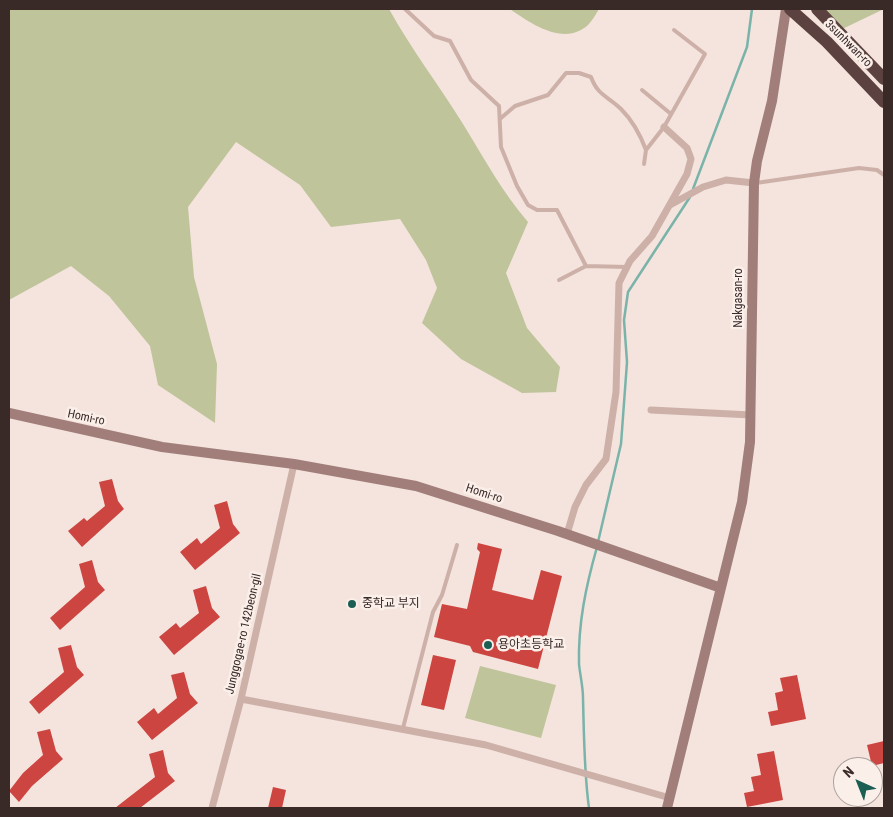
<!DOCTYPE html>
<html>
<head>
<meta charset="utf-8">
<style>
	body { margin:0 }
	#map { position:relative; width:893px; height:817px; overflow:hidden; background:#f4e4dd; font-family:"Roboto Condensed",sans-serif }
	canvas { display:block }
	.frame { position:absolute; inset:0; border:10px solid #392a28; pointer-events:none }
	.north { position:absolute; left:833px; top:757px; width:50px; height:50px; box-sizing:border-box; background:#fbefea; border:1px solid #ada09c; border-radius:50%; rotate:316deg; font-size:14px; font-weight:700; line-height:20px; text-align:center; color:#392a28 }
	.north::after { content:''; display:block; margin:auto; width:18px; height:22px; background:#1b5e53; clip-path:polygon(50% 0,100% 100%,50% 72%,0 100%) }
</style>
</head>
<body>
<div id="map">
<canvas width="893" height="817"></canvas>
<div class="frame"></div>
<div class="north">N</div>
</div>
<script>
const c = document.querySelector('canvas').getContext('2d');
c.lineJoin = 'round';
function paint(path, color) { c.fillStyle = color; c.fill(path, 'evenodd'); }
function strokePath(path, color, width, dash) { c.strokeStyle = color; c.lineWidth = width; c.lineCap = dash ? 'butt' : 'round'; c.setLineDash(dash || []); c.stroke(path); }
function drawText(font, color, halo, rows, align = 'center') {
  c.font = font + ' "Roboto Condensed","Noto Sans KR",sans-serif'; c.lineWidth = 5; c.setLineDash([]); c.textBaseline = 'middle'; c.strokeStyle = halo; c.fillStyle = color; for (const [text, x, y, turn = 0] of rows) {
    c.save(); c.translate(x, y); c.rotate((+turn || 0) * Math.PI / 180); c.textAlign = isNaN(turn) ? turn : align; if (halo) c.strokeText(text, 0, 0); c.fillText(text, 0, 0); c.restore();
  }
}
paint(new Path2D(`
	M 9,9 L 389,9 C 411,49 439,85 463,124 C 484,158 502,192 528,222 L 506,273 L 527,328 L 560,367 L 556,392 L 522,393 L 461,359 L 422,323 L 437,288 L 426,260 L 400,219 L 331,227 L 300,185 L 236,142 L 188,207 L 194,277 L 217,364 L 215,423 L 158,385 L 150,346 L 109,296 L 71,266 L 9,300 Z
	M 510,9 L 599,9 C 596,14 592,21 588,25 C 564,47 530,23 510,9 Z
	M 822,9 L 884,9 L 838,31 Z
	M 480,666 L 556,685 L 541,738 L 465,718 Z`), '#bfc49b');
strokePath(new Path2D(`
	M 693,189 L 747,47 L 752,9
	M 598,542 L 621,444 L 627,362 L 624,320 L 628,292 L 690,197
	M 589,808 C 584,772 584,735 583,698 C 583,686 580,675 579,664 C 578,623 586,586 597,547`), '#7ab3a9', 2.5);
paint(new Path2D(`
	M 112,479 L 118,501 L 124,509 L 82,547 L 68,531 L 84,518 L 87,521 L 105,506 L 99,482 Z
	M 227,501 L 233,524 L 240,533 L 195,570 L 180,552 L 197,538 L 201,544 L 220,528 L 214,505 Z
	M 478,543 L 502,549 L 492,590 L 533,600 L 541,570 L 562,576 L 538,669 L 473,652 L 470,646 L 434,637 L 442,604 L 467,609 L 480,552 L 477,549 Z
	M 92,560 L 98,582 L 105,590 L 60,630 L 50,618 L 85,587 L 79,564 Z
	M 206,586 L 212,608 L 220,617 L 174,655 L 159,637 L 176,623 L 180,628 L 199,613 L 193,590 Z
	M 71,645 L 77,667 L 84,675 L 39,714 L 29,702 L 64,672 L 58,648 Z
	M 433,655 L 456,660 L 444,710 L 421,705 Z
	M 184,672 L 190,694 L 198,703 L 152,740 L 137,722 L 154,708 L 158,714 L 177,698 L 171,675 Z
	M 797,675 L 806,719 L 771,726 L 768,712 L 778,710 L 775,693 L 783,691 L 780,678 Z
	M 50,729 L 56,751 L 63,759 L 32,786 L 19,802 L 9,791 L 23,773 L 43,755 L 37,732 Z
	M 884,741 L 884,763 L 872,766 L 867,745 Z
	M 163,750 L 168,773 L 175,781 L 140,808 L 115,808 L 155,777 L 149,754 Z
	M 774,751 L 783,800 L 747,807 L 744,793 L 754,791 L 751,777 L 761,775 L 757,754 Z
	M 273,787 L 286,790 L 282,808 L 268,808 Z`), '#cd4541');
strokePath(new Path2D(`
	M 405,9 L 434,36 L 450,41 L 471,80 L 499,106 L 501,147 L 517,186 L 528,205 L 537,210 L 557,210 L 586,266
	M 642,90 L 671,114
	M 501,118 L 515,106 L 548,95 L 566,73 L 579,73 L 591,77 C 598,96 608,96 621,109 C 632,120 640,134 646,150
	M 644,164 L 646,150 L 664,127 L 705,54 L 674,30
	M 756,183 L 859,168 L 877,170 L 884,175
	M 559,280 L 586,266 L 627,267
	M 403,728 L 433,612 L 442,595 L 457,545`), '#cdb1a8', 4);
strokePath(new Path2D(`
	M 670,205 L 703,187 L 726,180 L 754,183
	M 651,410 L 751,415
	M 567,534 L 575,507 L 586,485 L 606,459 L 616,392 L 619,283 L 630,261 L 652,236 L 687,174 L 691,159 L 687,148 L 664,127
	M 241,699 L 486,745 L 670,798
	M 212,808 L 241,699 L 294,464`), '#cdb1a8', 7);
strokePath(new Path2D(`
	M 9,413 L 162,447 L 294,464 L 416,486 L 558,531 L 721,588
	M 667,808 L 742,502 L 750,442 L 754,183 L 757,161 L 772,101 L 786,9`), '#a17e79', 10);
strokePath(new Path2D(`
	M 790,9 L 827,42 L 884,102
	M 817,9 L 884,79`), '#5b413f', 12);
for (const [x, y, r, color] of [
	[352,604,5,"#1b5e53"],
	[488,645,5,"#1b5e53"]
]) { const dot = new Path2D(); dot.arc(x, y, r, 0, 2 * Math.PI); c.fillStyle = color; c.fill(dot); strokePath(dot, '#fbefea', 2); }
drawText('12px', '#392a28', '#fbefea', [
	["3sunhwan-ro",848,44,45],
	["Nakgasan-ro",739,298,-90],
	["Homi-ro",86,418,12],
	["Homi-ro",484,494,18],
	["Junggogae-ro 142beon-gil",244,634,-77]
]);
drawText('12px', '#392a28', '#fbefea', [
	["중학교 부지",362,604],
	["용아초등학교",498,645]
], 'left');
</script>
</body>
</html>
